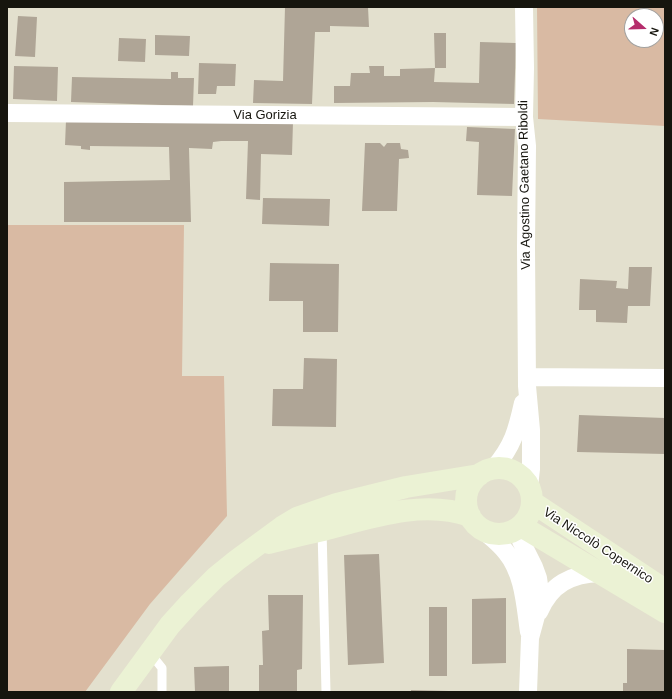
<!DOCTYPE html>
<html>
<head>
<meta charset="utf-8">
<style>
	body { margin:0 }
	#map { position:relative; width:672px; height:699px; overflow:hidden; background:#e3e0ce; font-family:Arial,sans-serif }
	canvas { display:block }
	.frame { position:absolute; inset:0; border:8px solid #16150e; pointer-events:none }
	.north { position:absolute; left:624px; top:8px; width:40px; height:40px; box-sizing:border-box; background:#fff; border:1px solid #a2a19f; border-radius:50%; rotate:110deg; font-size:11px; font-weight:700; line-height:16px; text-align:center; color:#16150e }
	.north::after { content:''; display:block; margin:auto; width:14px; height:18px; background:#b52d6c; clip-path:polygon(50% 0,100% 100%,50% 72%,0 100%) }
</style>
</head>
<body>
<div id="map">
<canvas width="672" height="699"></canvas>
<div class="frame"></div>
<div class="north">N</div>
</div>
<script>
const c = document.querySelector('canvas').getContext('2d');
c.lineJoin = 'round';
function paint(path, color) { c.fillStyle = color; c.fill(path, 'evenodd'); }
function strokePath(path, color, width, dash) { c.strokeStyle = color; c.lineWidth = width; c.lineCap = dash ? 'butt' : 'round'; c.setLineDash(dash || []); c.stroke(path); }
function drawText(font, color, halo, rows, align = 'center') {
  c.font = font + ' Arial,sans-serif'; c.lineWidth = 3; c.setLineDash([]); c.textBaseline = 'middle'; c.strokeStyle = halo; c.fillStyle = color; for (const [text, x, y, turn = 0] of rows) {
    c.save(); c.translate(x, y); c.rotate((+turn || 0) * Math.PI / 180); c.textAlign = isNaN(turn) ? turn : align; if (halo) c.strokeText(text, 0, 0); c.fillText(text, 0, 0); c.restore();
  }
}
paint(new Path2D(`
	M 537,7 L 665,7 L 665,126 L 538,119 ZM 632,16 L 656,16 L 656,40 L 632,40 Z
	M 7,225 L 184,225 L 182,376 L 224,376 L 227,516 L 150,604 L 85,692 L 7,692 Z`), '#d9baa3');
paint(new Path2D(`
	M 285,7 L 368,7 L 369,27 L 330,26 L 330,32 L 315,32 L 312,104 L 253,103 L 254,80 L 283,81 Z
	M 18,16 L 37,17 L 35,57 L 15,56 Z
	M 434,33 L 446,33 L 446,68 L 435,68 Z
	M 155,35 L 190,36 L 189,56 L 155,55 Z
	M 119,38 L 146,39 L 145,62 L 118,61 Z
	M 480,42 L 516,43 L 514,104 L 433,102 L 334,103 L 334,86 L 350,86 L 351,73 L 370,73 L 369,66 L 384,66 L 384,76 L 400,76 L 400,69 L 435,68 L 434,82 L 479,83 Z
	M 199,63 L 236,64 L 235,86 L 217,86 L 216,94 L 198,94 Z
	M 14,66 L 58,67 L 57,101 L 13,99 Z
	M 171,72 L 178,72 L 178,78 L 194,78 L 193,106 L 71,102 L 72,77 L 171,79 Z
	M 66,120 L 293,122 L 292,155 L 261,154 L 260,200 L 246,199 L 248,141 L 221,141 L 213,142 L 212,149 L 189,148 L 191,222 L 64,222 L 64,182 L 170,180 L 169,147 L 90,146 L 90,150 L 81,149 L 81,146 L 65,145 Z
	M 467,127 L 515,129 L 512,196 L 477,195 L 479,142 L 466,141 Z
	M 365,143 L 380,143 L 384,147 L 387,143 L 400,143 L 401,149 L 408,150 L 409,158 L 399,159 L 397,211 L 362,211 Z
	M 263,198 L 330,199 L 329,226 L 262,224 Z
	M 270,263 L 339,264 L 338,332 L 303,332 L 303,301 L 269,301 Z
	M 629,267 L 652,267 L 650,306 L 628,306 L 627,323 L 596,322 L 596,310 L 579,310 L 580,279 L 617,281 L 616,288 L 628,289 Z
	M 304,358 L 337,359 L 336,427 L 272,426 L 273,389 L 303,389 Z
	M 579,415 L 665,418 L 665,454 L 577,452 Z
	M 379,554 L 384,663 L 348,665 L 344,555 Z
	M 268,595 L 303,595 L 302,669 L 297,670 L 297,692 L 259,692 L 259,665 L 263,665 L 262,631 L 269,630 Z
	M 506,598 L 506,663 L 472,664 L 472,599 Z
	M 429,607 L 447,607 L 447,676 L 429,676 Z
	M 627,649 L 665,650 L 665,692 L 623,692 L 623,683 L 627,683 Z
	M 229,666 L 229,692 L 195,692 L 194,667 Z
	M 411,690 L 449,691 L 449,692 L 411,692 Z`), '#afa596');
strokePath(new Path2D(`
	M 322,529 L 326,692
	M 150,653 L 162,668 L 162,692`), '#fff', 9);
strokePath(new Path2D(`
	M 524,7 L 525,68 L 524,117 L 527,146 L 526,247 L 527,386 L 531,430 L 531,469 L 529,487
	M 7,113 L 524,117
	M 527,377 L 665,378
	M 494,468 C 513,446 517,430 523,403
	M 519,528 L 521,541 L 534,567 L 538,578 L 540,592 L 539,605 L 530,638 L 528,692
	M 484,531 C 491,537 500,544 506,552 C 524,574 525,605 529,632
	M 539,612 C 551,584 571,574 600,573`), '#fff', 18);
strokePath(new Path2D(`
	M466 501a33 33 0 1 1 66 0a33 33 0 1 1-66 0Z
	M 532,502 L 665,590
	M 521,526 L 665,612
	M 269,543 C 287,538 305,534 323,530 C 369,518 423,499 470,516
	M 121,692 L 170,625 L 190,603 L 216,577 L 237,560 L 282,527 L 297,518 L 337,504 L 406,487 L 479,475`), '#ebf2d4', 22);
drawText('13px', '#16150e', '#fff', [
	["Via Gorizia",265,115],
	["Via Agostino Gaetano Riboldi",525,185,-91],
	["Via Niccolò Copernico",598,546,33]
]);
</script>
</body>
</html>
